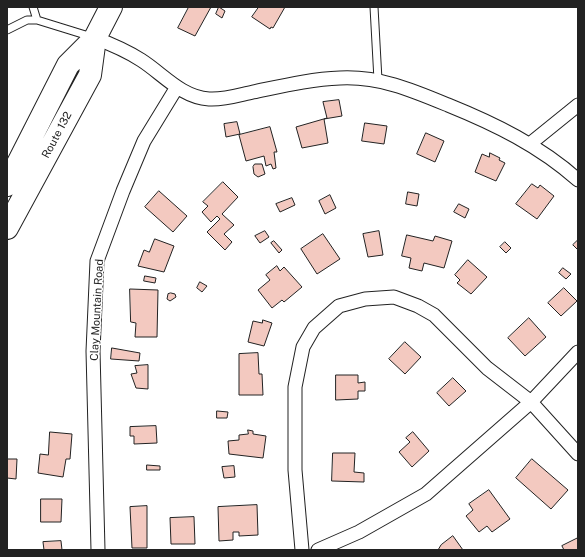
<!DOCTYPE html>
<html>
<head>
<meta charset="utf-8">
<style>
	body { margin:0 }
	#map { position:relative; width:585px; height:557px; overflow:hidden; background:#fff; font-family:"Public Sans",sans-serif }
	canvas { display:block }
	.frame { position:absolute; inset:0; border:8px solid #222; pointer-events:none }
</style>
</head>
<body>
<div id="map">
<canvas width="585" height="557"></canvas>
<div class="frame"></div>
</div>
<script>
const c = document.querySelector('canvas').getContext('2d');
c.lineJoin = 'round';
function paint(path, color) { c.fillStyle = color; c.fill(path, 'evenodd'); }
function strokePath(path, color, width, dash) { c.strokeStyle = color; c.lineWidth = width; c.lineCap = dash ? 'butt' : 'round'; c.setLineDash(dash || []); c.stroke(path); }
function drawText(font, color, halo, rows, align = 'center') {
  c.font = font + ' "Public Sans",sans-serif'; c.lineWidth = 3; c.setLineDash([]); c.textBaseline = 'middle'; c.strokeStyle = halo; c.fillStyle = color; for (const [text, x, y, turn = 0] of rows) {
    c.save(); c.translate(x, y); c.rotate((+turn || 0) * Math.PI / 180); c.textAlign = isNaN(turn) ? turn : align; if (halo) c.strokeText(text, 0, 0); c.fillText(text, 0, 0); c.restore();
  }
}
const building = new Path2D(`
	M 189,7 L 211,7 L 195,36 L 178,28 Z
	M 219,7 L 225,11 L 222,18 L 216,14 Z
	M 259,7 L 285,7 L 273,28 L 271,27 L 270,29 L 252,17 Z
	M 339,100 L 342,116 L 324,119 L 328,143 L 302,148 L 296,127 L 327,118 L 323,102 Z
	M 237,122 L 240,134 L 226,137 L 224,124 Z
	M 365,123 L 387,126 L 384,144 L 362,141 Z
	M 270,127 L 277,152 L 274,152 L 276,168 L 273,169 L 271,164 L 266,166 L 264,156 L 246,161 L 239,135 Z
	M 426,133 L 444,141 L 435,162 L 417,154 Z
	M 490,153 L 500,158 L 499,160 L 505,163 L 496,181 L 475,172 L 482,154 L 489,157 Z
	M 255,164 L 262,164 L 265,174 L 258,177 L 254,174 L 253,167 Z
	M 223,182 L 238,197 L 222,214 L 234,225 L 224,234 L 232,242 L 225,250 L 207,232 L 220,219 L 217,216 L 211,222 L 202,212 L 208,206 L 203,202 Z
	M 532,184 L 538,188 L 540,185 L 554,196 L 537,219 L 516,204 Z
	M 159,191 L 187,216 L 173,232 L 145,207 Z
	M 408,192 L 419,194 L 417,206 L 406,204 Z
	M 330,195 L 336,208 L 325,214 L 319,201 Z
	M 292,198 L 295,205 L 280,212 L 276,204 Z
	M 459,204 L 469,209 L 465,218 L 454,212 Z
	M 265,231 L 269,237 L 260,243 L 255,236 Z
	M 379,231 L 383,255 L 368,257 L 363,234 Z
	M 323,234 L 340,259 L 317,274 L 301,249 Z
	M 407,235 L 433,241 L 435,236 L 452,241 L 444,268 L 424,263 L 422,271 L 409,268 L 411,258 L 402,256 Z
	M 155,239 L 174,246 L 164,272 L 138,266 L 144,250 L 149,252 Z
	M 578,240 L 578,250 L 573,245 Z
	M 274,241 L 282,250 L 279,253 L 271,243 Z
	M 505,242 L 511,248 L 506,253 L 500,247 Z
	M 468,260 L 487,277 L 471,294 L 457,283 L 460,280 L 455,275 Z
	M 277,266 L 280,271 L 284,267 L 302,287 L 284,302 L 282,300 L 272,308 L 258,290 L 270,280 L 266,275 Z
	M 563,268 L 571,274 L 566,279 L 559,273 Z
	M 145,276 L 156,278 L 155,283 L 144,281 Z
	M 200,282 L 207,286 L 202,292 L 197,288 Z
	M 564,288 L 577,301 L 561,316 L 548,303 Z
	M 130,289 L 158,290 L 157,337 L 135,337 L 136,323 L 131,322 Z
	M 171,293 L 175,294 L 176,297 L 170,301 L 167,299 L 168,294 Z
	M 529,318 L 546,337 L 525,356 L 508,338 Z
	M 263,320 L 272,323 L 264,346 L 248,342 L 253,321 L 262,323 Z
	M 405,342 L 421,357 L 405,374 L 389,359 Z
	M 112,348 L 140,353 L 139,361 L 111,359 Z
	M 258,353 L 259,374 L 262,374 L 263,395 L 239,395 L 239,354 Z
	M 148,365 L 148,389 L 136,388 L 131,374 L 137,373 L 135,366 Z
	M 336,375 L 358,375 L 358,383 L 365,382 L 365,391 L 358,391 L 358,399 L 336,400 Z
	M 453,378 L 466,391 L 449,406 L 437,393 Z
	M 217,411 L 228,412 L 227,418 L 217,418 Z
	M 156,426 L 157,443 L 134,444 L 134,436 L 130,436 L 130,427 Z
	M 248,430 L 253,431 L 253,434 L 266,436 L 263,458 L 229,454 L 228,441 L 239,440 L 239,435 L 248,434 Z
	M 50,432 L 72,434 L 70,459 L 66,459 L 63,477 L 38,473 L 40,454 L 48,455 Z
	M 413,432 L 429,451 L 412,467 L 399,452 L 410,442 L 406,438 Z
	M 333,453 L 355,453 L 354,472 L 364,473 L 364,482 L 332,481 Z
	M 7,459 L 17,459 L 16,479 L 7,478 Z
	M 532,459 L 568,490 L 551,509 L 516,478 Z
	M 147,465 L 160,466 L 160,470 L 147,470 Z
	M 234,466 L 235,477 L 224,478 L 222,467 Z
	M 489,490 L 510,519 L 492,532 L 487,526 L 479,532 L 466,516 L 473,510 L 469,504 Z
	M 41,499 L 62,499 L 61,522 L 41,522 Z
	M 257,505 L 258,535 L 239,536 L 239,532 L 233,532 L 233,540 L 219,541 L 218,507 Z
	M 147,506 L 147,548 L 132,548 L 130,507 Z
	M 194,517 L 195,544 L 171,544 L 170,518 Z
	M 453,536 L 463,550 L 438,550 L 441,545 Z
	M 578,538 L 578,550 L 564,550 L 562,546 Z
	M 61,541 L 62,550 L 44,550 L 43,542 Z`);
paint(building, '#f3c9c0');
strokePath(building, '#222', 1);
const service = new Path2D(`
	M 33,7 L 37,20
	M 374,7 L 378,80
	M 7,30 L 27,20 L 37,20 L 92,37`);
const minor = new Path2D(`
	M 95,38 C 111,44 127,51 141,60 C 163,74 181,97 209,99 C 224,100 239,95 253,92 C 282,86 311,79 340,78 C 379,76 412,90 448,105 C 495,124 540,146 578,180
	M 531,143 L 578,105
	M 98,550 L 93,351 L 97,261 L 123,191 L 144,141 L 177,87
	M 302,550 L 295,470 L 295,387 L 303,347 L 314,328 L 339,306 L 365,299 L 394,297 L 418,306 L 434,315 L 487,368 L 531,402 L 578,454
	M 318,550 L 359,532 L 426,494 L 531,402 L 578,352`);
const trunk = new Path2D(`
	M 7,185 L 68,65 L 95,38 L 111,7
	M 7,228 L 90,75 L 95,38`);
strokePath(service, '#222', 9);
strokePath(minor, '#222', 15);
strokePath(trunk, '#222', 24);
strokePath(service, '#fff', 7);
strokePath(minor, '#fff', 13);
strokePath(trunk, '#fff', 22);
drawText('11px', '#222', '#fff', [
	["Route 132",57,135,-62],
	["Clay Mountain Road",97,310,-87]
]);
</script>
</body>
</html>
